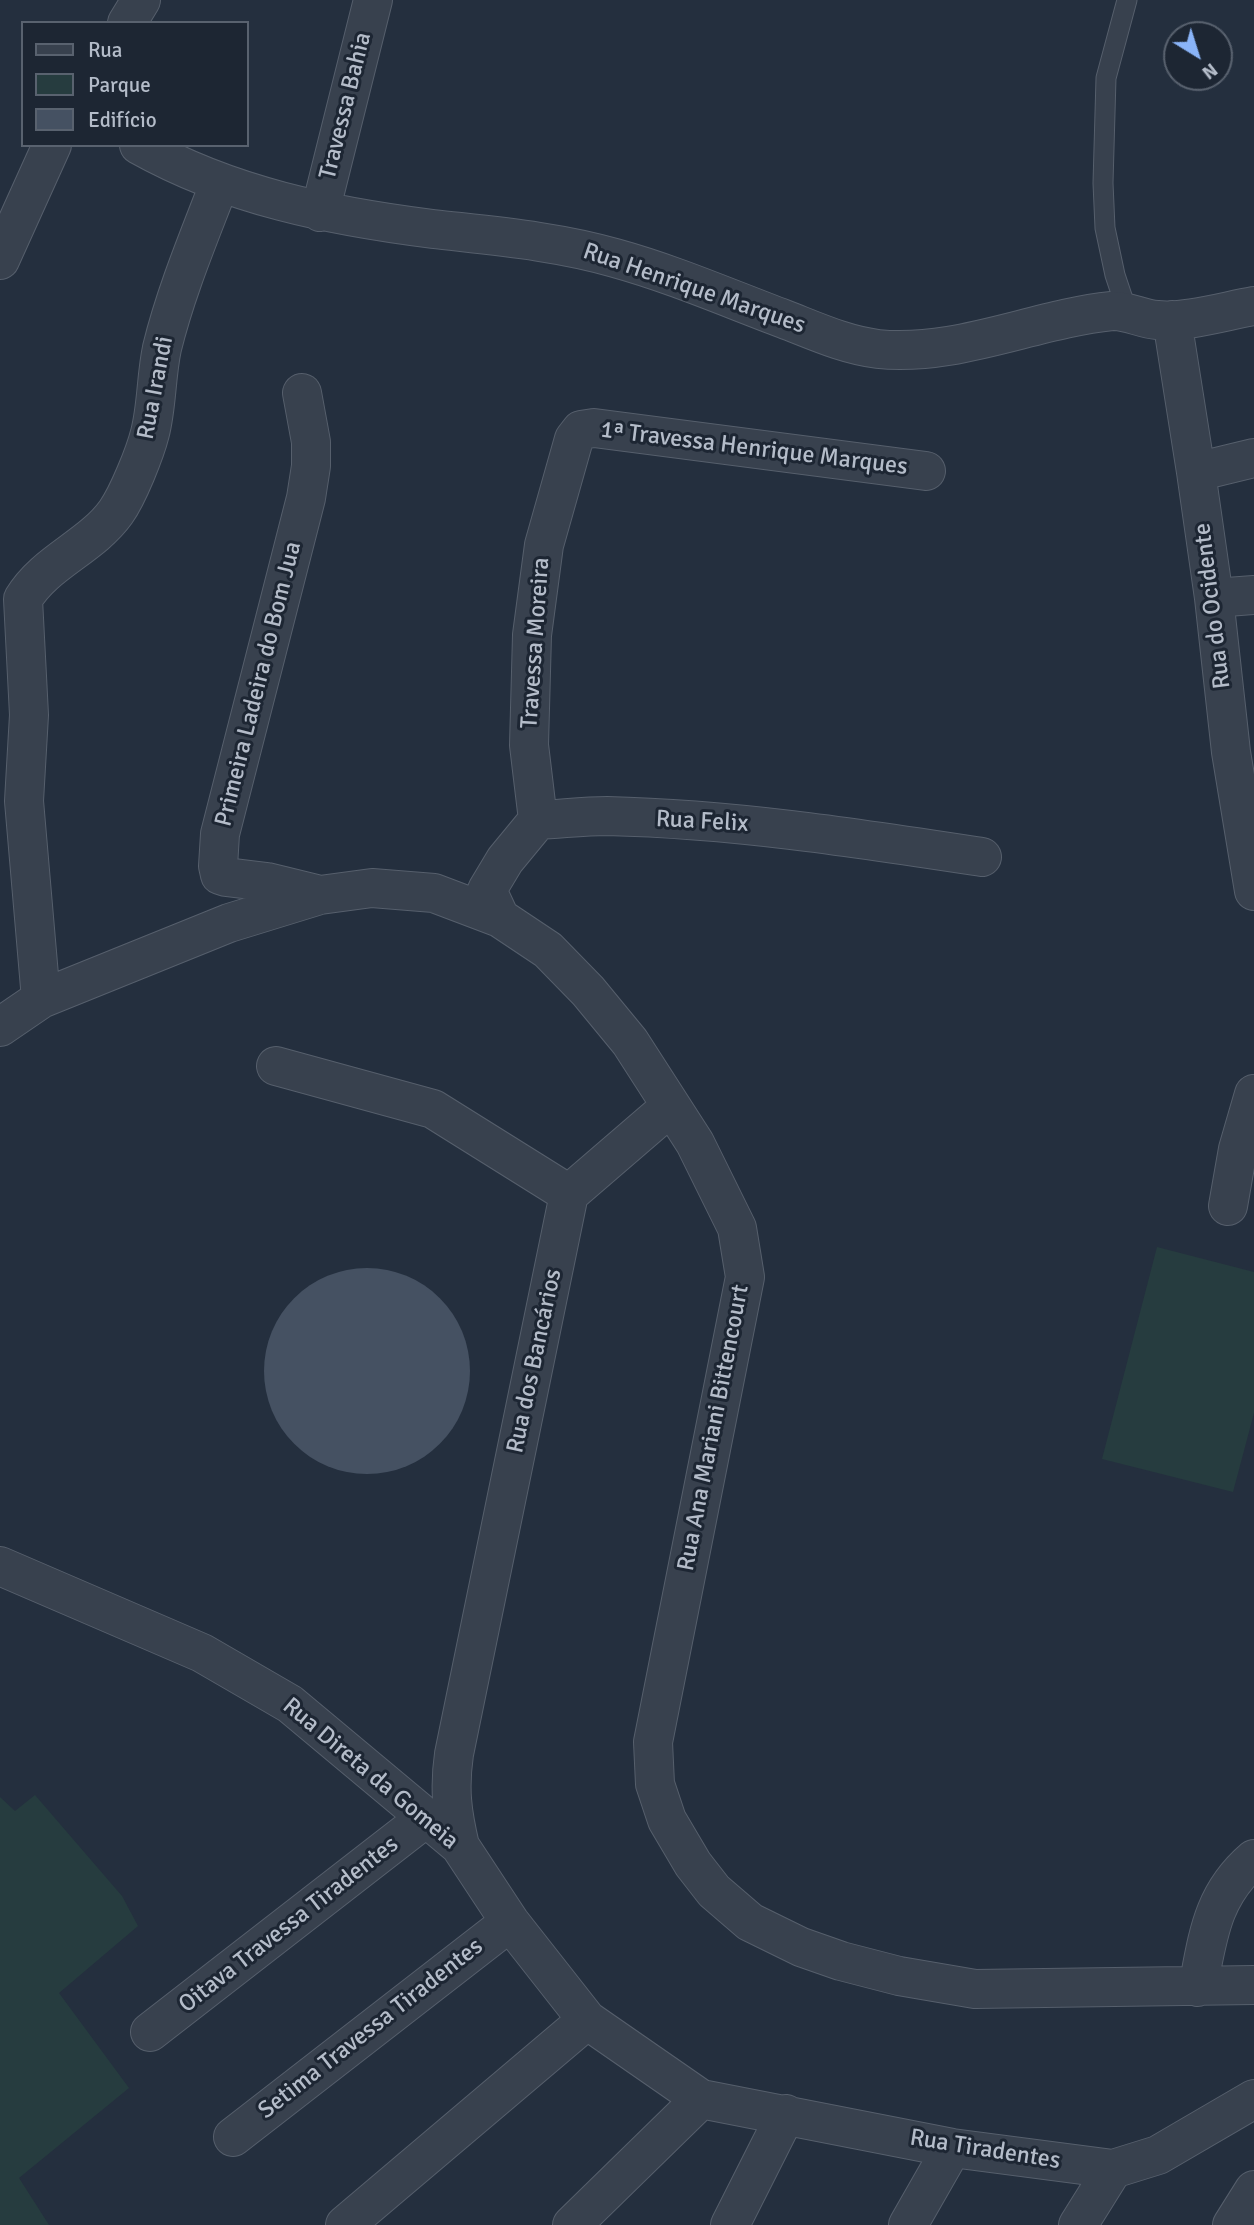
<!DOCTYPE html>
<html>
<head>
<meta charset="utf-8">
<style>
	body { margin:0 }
	#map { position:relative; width:1254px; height:2225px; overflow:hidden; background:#242f3e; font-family:Signika,sans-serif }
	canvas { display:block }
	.legend { position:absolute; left:21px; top:21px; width:228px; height:126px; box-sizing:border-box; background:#1d2633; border:2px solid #59626f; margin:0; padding:9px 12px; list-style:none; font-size:21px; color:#b4bcc9 }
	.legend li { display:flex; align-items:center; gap:14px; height:35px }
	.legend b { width:35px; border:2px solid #59626f }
	.north { position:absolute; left:1163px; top:21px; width:70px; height:70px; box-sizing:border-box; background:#1d2633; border:2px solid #59626f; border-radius:50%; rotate:142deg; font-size:19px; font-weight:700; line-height:28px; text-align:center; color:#b4bcc9 }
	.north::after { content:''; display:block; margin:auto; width:24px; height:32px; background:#8ab4f8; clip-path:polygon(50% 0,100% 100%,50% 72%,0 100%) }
</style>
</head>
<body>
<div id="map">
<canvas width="1254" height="2225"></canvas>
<ul class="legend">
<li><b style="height:9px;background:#38414e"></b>Rua</li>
<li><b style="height:19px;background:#263c3f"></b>Parque</li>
<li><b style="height:19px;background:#455162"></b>Edifício</li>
</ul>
<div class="north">N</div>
</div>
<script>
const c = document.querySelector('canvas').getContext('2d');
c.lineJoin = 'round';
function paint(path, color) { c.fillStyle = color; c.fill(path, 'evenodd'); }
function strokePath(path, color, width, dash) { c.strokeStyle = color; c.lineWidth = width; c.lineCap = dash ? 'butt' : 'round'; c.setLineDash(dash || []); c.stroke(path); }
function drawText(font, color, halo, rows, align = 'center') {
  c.font = font + ' Signika,sans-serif'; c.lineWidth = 6; c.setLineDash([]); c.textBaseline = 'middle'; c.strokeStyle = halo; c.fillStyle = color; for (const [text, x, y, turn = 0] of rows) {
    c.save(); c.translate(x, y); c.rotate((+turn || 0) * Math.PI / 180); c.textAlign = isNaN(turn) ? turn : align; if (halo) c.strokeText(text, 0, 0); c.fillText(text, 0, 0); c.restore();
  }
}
paint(new Path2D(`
	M 1157,1247 L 1254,1272 L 1254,1413 L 1233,1492 L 1102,1459 Z
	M 35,1795 L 122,1896 L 138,1926 L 59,1993 L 129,2088 L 19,2178 L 49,2225 L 0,2225 L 0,1797 L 15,1811 Z`), '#263c3f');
paint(new Path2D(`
	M264 1371a103 103 0 1 1 206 0a103 103 0 1 1-206 0Z`), '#455162');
const service = new Path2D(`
	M 1127,0 L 1106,78 L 1103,183 L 1105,228 L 1115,275 L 1128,314`);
const minor = new Path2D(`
	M 127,23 L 141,0
	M 139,145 C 230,196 330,216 433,229 C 494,236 556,241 615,258 C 673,274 728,298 784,319 C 815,331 845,345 878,349 C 957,357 1034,319 1112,311 C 1126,310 1142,319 1157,320 C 1186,323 1225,311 1254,306
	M 320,212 L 373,0
	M 0,260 L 52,145
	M 1172,320 L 1196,472 L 1214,598 L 1231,752 L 1254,891
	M 302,393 L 311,442 L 311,466 L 306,498 L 220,834 L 218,866 L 220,875 L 226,877 L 267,882 L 320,895
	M 1196,472 L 1254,458
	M 1214,598 L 1254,595
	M 538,820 L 529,745 L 532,635 L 544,545 L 574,439 L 581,430 L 594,428 L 926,471
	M 500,918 L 487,890 L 505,860 L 538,820 C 561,819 584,816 607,816 C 734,819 857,838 982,857
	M 41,999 L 24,801 L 29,715 L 23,599 C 45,562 91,547 116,512 C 128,495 145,453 150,433 C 157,406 156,376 162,348 C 176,291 199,237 220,182
	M 0,1027 L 41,999 L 229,923 L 320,895 L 372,888 L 434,893 L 500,918 L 548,950 L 588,991 L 630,1042 L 695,1143 L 737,1228 L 745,1277 L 653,1742 L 655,1784 L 667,1820 L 693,1864 L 714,1891 L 750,1922 L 801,1947 L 841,1961 L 899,1976 L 975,1989 L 1254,1985
	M 276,1066 L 433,1109 L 569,1194 L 454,1754 C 449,1789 452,1812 460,1846
	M 569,1194 L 670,1107
	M 1228,1206 L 1238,1149 L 1254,1094
	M 0,1566 L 202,1653 L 290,1704 L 460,1846 L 510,1922 L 587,2020 L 701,2099 L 952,2148 L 1113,2169 L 1158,2155 L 1254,2099
	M 1198,1987 C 1208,1936 1212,1895 1254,1859
	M 150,2032 L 427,1817
	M 233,2137 L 510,1922
	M 345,2225 L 587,2020
	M 572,2225 L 701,2099
	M 730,2225 L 786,2114
	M 908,2225 L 952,2148
	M 1078,2225 L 1113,2169
	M 1232,2225 L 1254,2190`);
strokePath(service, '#565f6c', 21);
strokePath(minor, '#565f6c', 40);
strokePath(service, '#38414e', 19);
strokePath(minor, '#38414e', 38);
drawText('24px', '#b4bcc9', '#1d2633', [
	["Travessa Bahia",346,106,-76],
	["Rua Henrique Marques",694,289,19],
	["Rua Irandi",156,388,-79],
	["1ª Travessa Henrique Marques",754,449,7],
	["Rua do Ocidente",1213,606,-97],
	["Travessa Moreira",536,643,-86],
	["Primeira Ladeira do Bom Jua",259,684,-76],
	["Rua Felix",702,822,3],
	["Rua dos Bancários",535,1361,-78],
	["Rua Ana Mariani Bittencourt",714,1428,-79],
	["Rua Direta da Gomeia",370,1774,40],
	["Oitava Travessa Tiradentes",289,1925,-38],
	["Setima Travessa Tiradentes",371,2029,-38],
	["Rua Tiradentes",985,2150,9]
]);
</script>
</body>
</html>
